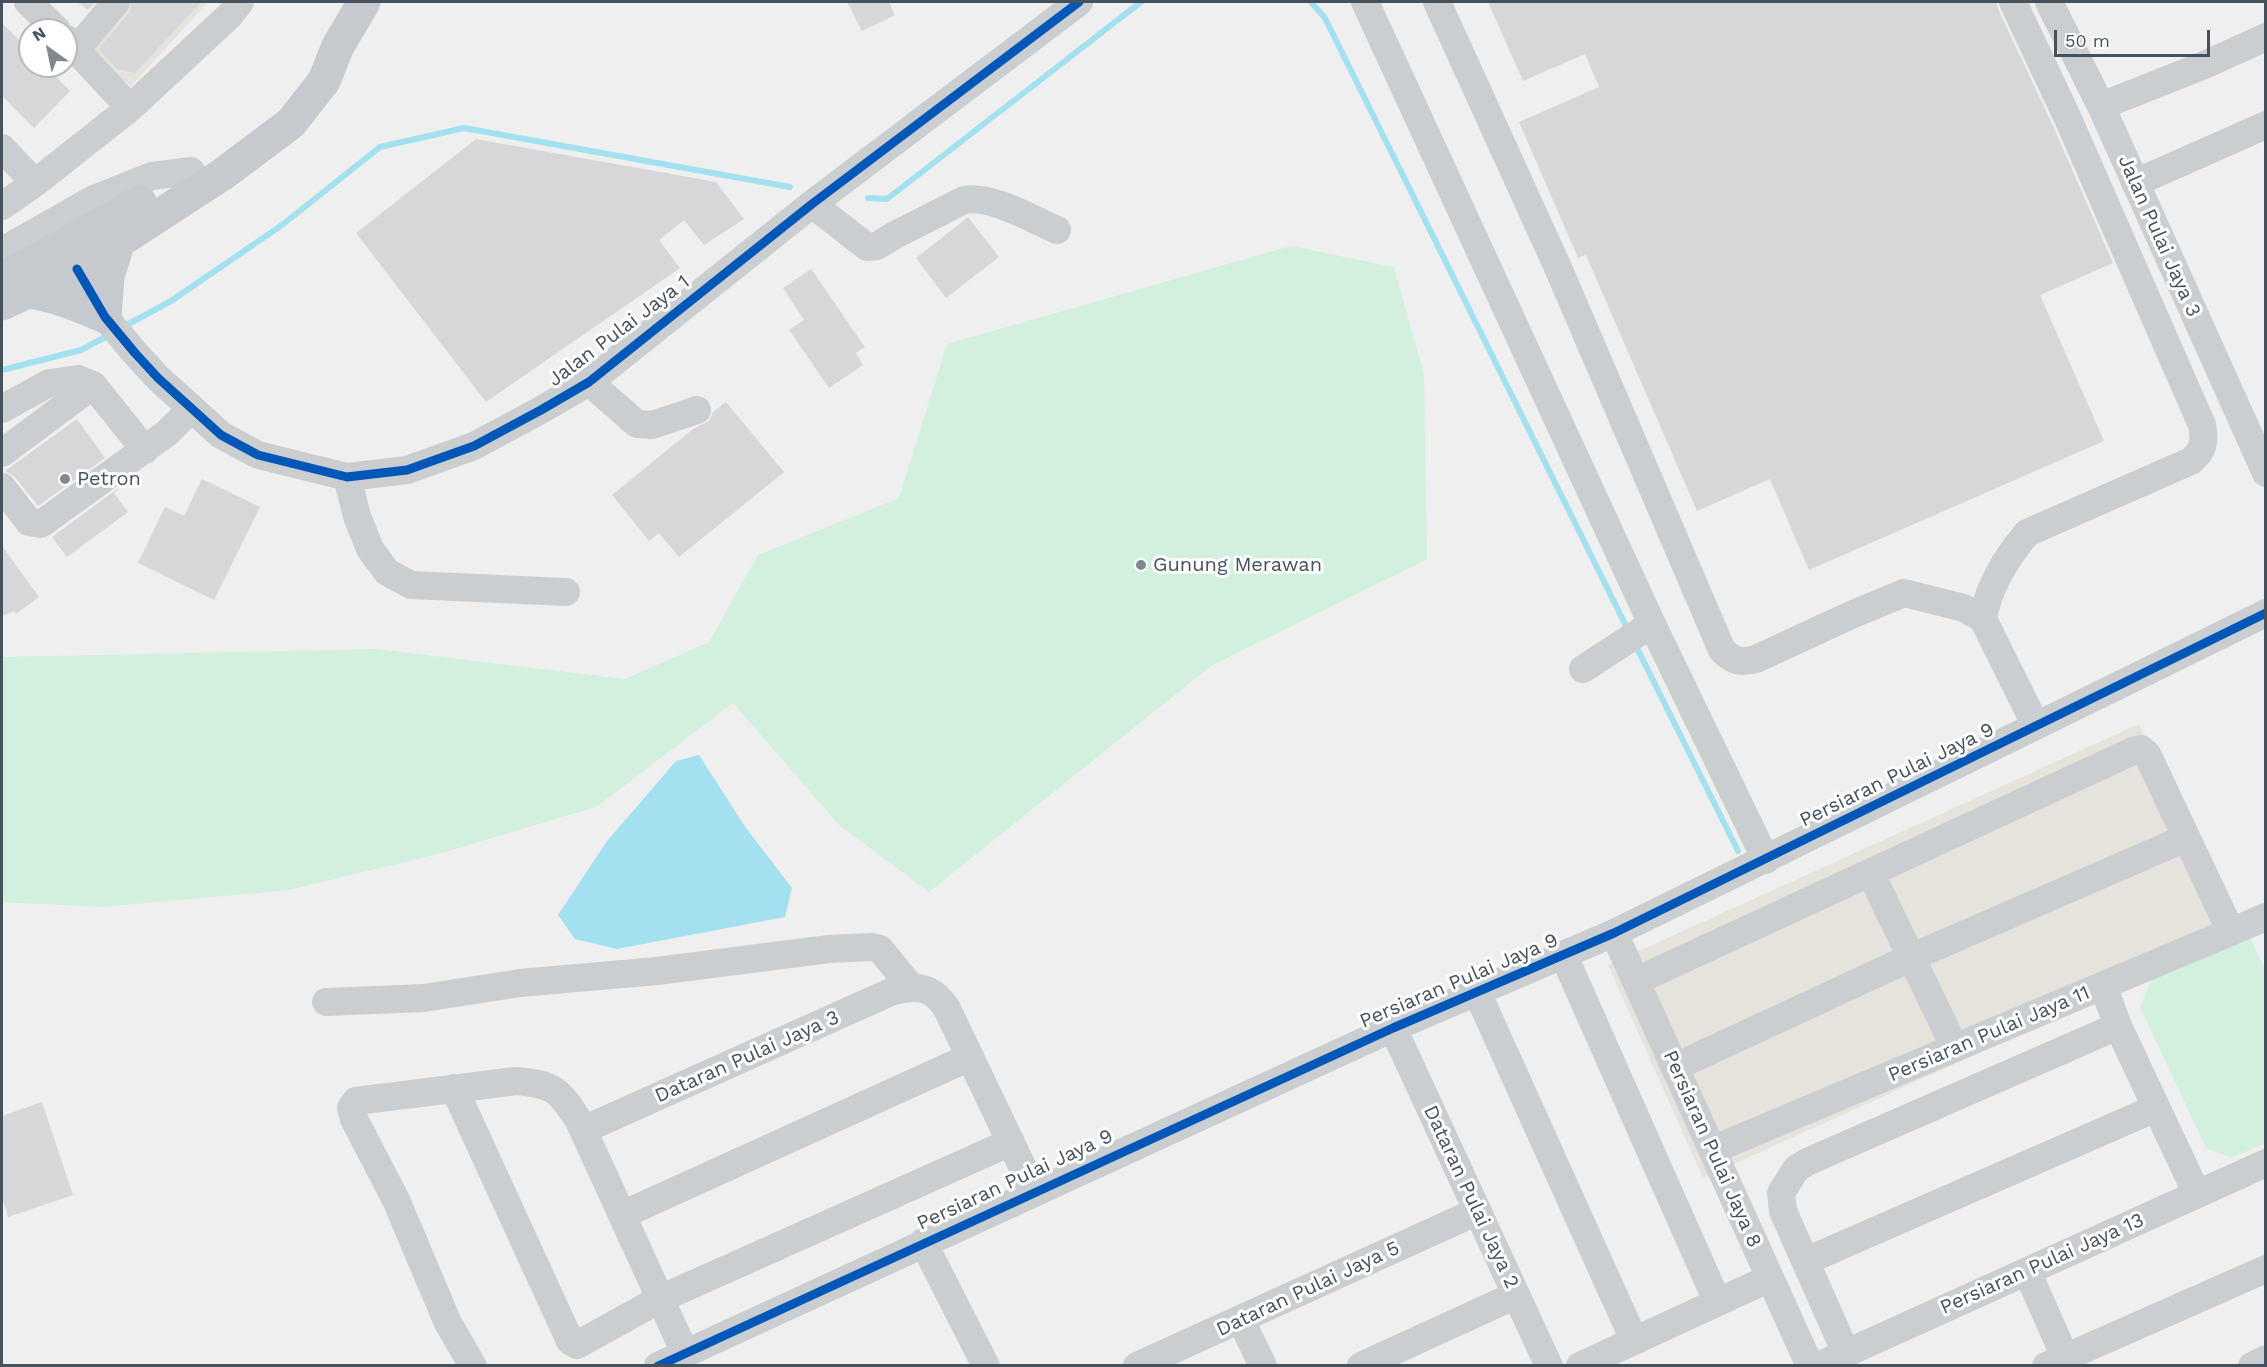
<!DOCTYPE html>
<html>
<head>
<meta charset="utf-8">
<style>
	body { margin:0 }
	#map { position:relative; width:2267px; height:1367px; overflow:hidden; background:#f0efef; font-family:"Work Sans",sans-serif }
	canvas { display:block }
	.frame { position:absolute; inset:0; border:3px solid #45525d; pointer-events:none }
	.north { position:absolute; left:18px; top:18px; width:60px; height:60px; box-sizing:border-box; background:#fff; border:2px solid #b5babe; border-radius:50%; rotate:327deg; font-size:16px; font-weight:700; line-height:24px; text-align:center; color:#45525d }
	.north::after { content:''; display:block; margin:auto; width:21px; height:27px; background:#818990; clip-path:polygon(50% 0,100% 100%,50% 72%,0 100%) }
	.scale { position:absolute; left:2054px; top:30px; width:156px; height:27px; box-sizing:border-box; border:3px solid #45525d; border-top:0; padding-left:8px; font-size:18px; line-height:21px; white-space:nowrap; color:#45525d; -webkit-text-stroke:4px #fff; paint-order:stroke }
</style>
</head>
<body>
<div id="map">
<canvas width="2267" height="1367"></canvas>
<div class="frame"></div>
<div class="north">N</div>
<div class="scale">50 m</div>
</div>
<script>
const c = document.querySelector('canvas').getContext('2d');
c.lineJoin = 'round';
function paint(path, color) { c.fillStyle = color; c.fill(path, 'evenodd'); }
function strokePath(path, color, width, dash) { c.strokeStyle = color; c.lineWidth = width; c.lineCap = dash ? 'butt' : 'round'; c.setLineDash(dash || []); c.stroke(path); }
function drawText(font, color, halo, rows, align = 'center') {
  c.font = font + ' "Work Sans",sans-serif'; c.lineWidth = 6; c.setLineDash([]); c.textBaseline = 'middle'; c.strokeStyle = halo; c.fillStyle = color; for (const [text, x, y, turn = 0] of rows) {
    c.save(); c.translate(x, y); c.rotate((+turn || 0) * Math.PI / 180); c.textAlign = isNaN(turn) ? turn : align; if (halo) c.strokeText(text, 0, 0); c.fillText(text, 0, 0); c.restore();
  }
}
paint(new Path2D(`
	M 118,2 L 208,2 L 131,86 L 80,47 Z
	M 2139,724 L 2235,937 L 1703,1178 L 1608,965 Z`), '#e5e3dc');
paint(new Path2D(`
	M 1291,246 L 1394,267 L 1424,375 L 1427,559 L 1211,666 L 929,892 L 839,825 L 733,703 L 596,807 L 442,853 L 289,890 L 101,907 L 2,902 L 2,657 L 376,649 L 625,679 L 709,642 L 758,555 L 899,498 L 947,344 Z
	M 2250,937 L 2265,969 L 2265,1143 L 2231,1158 L 2206,1148 L 2140,1007 L 2152,978 Z`), '#d2f0dd');
paint(new Path2D(`
	M 699,755 L 746,828 L 792,888 L 785,917 L 617,949 L 575,939 L 558,915 L 607,841 L 676,761 Z`), '#a4e1f0');
strokePath(new Path2D(`
	M 1311,2 L 1325,18 L 1628,630
	M 868,198 L 887,199 L 1141,2
	M 123,327 L 171,301 L 282,225 L 380,147 L 464,128 L 790,187
	M 2,370 L 81,350 L 109,335
	M 1635,644 L 1738,851`), '#a4e1f0', 6);
paint(new Path2D(`
	M 77,2 L 95,2 L 88,10 Z
	M 132,2 L 201,2 L 135,73 L 117,69 L 98,49 L 129,13 Z
	M 847,2 L 889,2 L 895,15 L 862,31 Z
	M 1488,2 L 1997,2 L 1998,9 L 2054,128 L 2113,263 L 2040,295 L 2104,441 L 1809,570 L 1770,479 L 1697,511 L 1586,255 L 1578,258 L 1519,122 L 1599,87 L 1585,54 L 1523,81 Z
	M 2,23 L 30,51 L 30,66 L 45,66 L 70,91 L 34,128 L 2,96 Z
	M 476,139 L 716,182 L 744,219 L 704,245 L 684,220 L 659,240 L 680,268 L 486,402 L 356,233 Z
	M 968,217 L 999,257 L 946,298 L 916,258 Z
	M 811,269 L 865,347 L 856,353 L 863,365 L 829,388 L 789,330 L 804,320 L 783,288 Z
	M 726,402 L 784,472 L 679,557 L 659,533 L 649,541 L 612,495 L 693,429 L 709,421 L 713,412 Z
	M 77,419 L 105,458 L 38,506 L 15,477 L 5,471 Z
	M 202,479 L 260,507 L 214,600 L 138,563 L 165,507 L 184,516 Z
	M 124,484 L 114,493 L 128,512 L 67,557 L 52,537 Z
	M 2,546 L 39,597 L 16,614 L 14,611 L 2,616 Z
	M 42,1102 L 73,1195 L 8,1217 L 2,1197 L 2,1116 Z`), '#d7d7d9');
strokePath(new Path2D(`
	M 28,2 L 57,30
	M 1365,2 L 1652,624 L 1766,860
	M 1437,2 L 1559,270 L 1722,650 C 1734,662 1740,663 1756,659 L 1851,615 L 1904,593 L 1964,608 L 1983,619
	M 2013,2 L 2069,121 L 2202,425 C 2205,441 2204,450 2191,461 L 2027,533 C 2007,557 1988,587 1983,619 L 2036,726
	M 2049,2 L 2101,106 L 2266,473
	M 66,39 L 130,108
	M 77,49 L 116,2
	M 2101,106 L 2202,66 L 2266,37
	M 2,148 L 35,183
	M 2135,183 L 2266,125
	M 812,204 L 867,247 L 877,246 L 895,235 L 964,200 C 992,195 1031,219 1057,230
	M 2,206 L 35,183 L 130,108 L 230,15 L 240,2
	M 2,251 L 94,199 L 152,176 L 191,171
	M 77,269 L 105,317 L 135,353 L 158,378 L 221,435 L 258,455 L 347,477 L 407,470 L 474,446 L 541,410 L 589,382 L 812,204 L 1079,2
	M 589,382 L 637,424 L 652,425 L 697,410
	M 2,409 L 49,383 L 78,379 L 93,385 L 145,450
	M 2,453 L 93,385
	M 347,477 L 357,516 L 370,549 L 387,572 L 411,585 L 566,592
	M 2,487 L 29,522 L 41,524 L 167,433 L 191,409
	M 1583,669 L 1652,624
	M 1871,874 L 1955,1048
	M 1614,933 L 1810,1366
	M 1564,956 L 1717,1301
	M 1636,981 L 2133,751 L 2141,749 L 2147,754 L 2231,932
	M 2103,986 L 2118,1026 L 2197,1194
	M 1477,992 L 1634,1340
	M 326,1002 L 424,998 L 520,983 L 657,971 L 829,949 L 871,947 L 880,949 L 911,987
	M 1393,1028 L 1549,1366
	M 1675,1067 L 1910,958 L 2186,838
	M 454,1088 L 570,1341 L 577,1345 L 660,1299 L 1011,1142
	M 583,1130 L 893,991 C 919,985 932,986 947,1009 L 1034,1191
	M 1712,1150 L 2266,917
	M 622,1215 L 970,1057
	M 923,1242 L 986,1366
	M 1806,1261 L 2156,1108
	M 2027,1271 L 2069,1366
	M 1241,1320 L 1263,1366
	M 1846,1353 L 1783,1211 L 1781,1193 L 1796,1169 L 1807,1162 L 2118,1026
	M 473,1366 L 448,1323 L 396,1200 L 354,1119 L 351,1108 L 356,1101 L 516,1081 C 554,1084 559,1090 579,1121 L 685,1353
	M 658,1366 L 1393,1028 L 1614,933 L 2266,613
	M 1137,1366 L 1478,1211
	M 1361,1366 L 1516,1295
	M 1580,1366 L 1770,1278
	M 1818,1366 L 2266,1163
	M 2046,1366 L 2266,1269
	M 2252,1366 L 2266,1359`), '#caced0', 28);
strokePath(new Path2D(`
	M 2,279 L 140,202
	M 27,292 C 55,295 79,306 105,317 L 108,277 L 119,241
	M 2,304 L 77,269 L 223,174 L 291,123 L 324,81 L 338,46 L 364,2`), '#c6cace', 33);
strokePath(new Path2D(`
	M 77,269 L 105,317 L 135,353 L 158,378 L 221,435 L 258,455 L 347,477 L 407,470 L 474,446 L 541,410 L 589,382 L 812,204 L 1079,2
	M 658,1366 L 1393,1028 L 1614,933 L 2266,613`), '#0057b8', 9);
for (const [x, y, r, color] of [
	[65,479,6,"#818990"],
	[1141,565,6,"#818990"]
]) { const dot = new Path2D(); dot.arc(x, y, r, 0, 2 * Math.PI); c.fillStyle = color; c.fill(dot); strokePath(dot, '#fff', 2); }
drawText('20px', '#45525d', '#fff', [
	["Jalan Pulai Jaya 3",2159,236,66],
	["Jalan Pulai Jaya 1",619,331,-37],
	["Persiaran Pulai Jaya 9",1897,775,-26],
	["Persiaran Pulai Jaya 9",1459,981,-23],
	["Persiaran Pulai Jaya 11",1989,1034,-23],
	["Dataran Pulai Jaya 3",747,1057,-24],
	["Persiaran Pulai Jaya 8",1712,1149,66],
	["Persiaran Pulai Jaya 9",1015,1180,-25],
	["Dataran Pulai Jaya 2",1471,1197,65],
	["Persiaran Pulai Jaya 13",2042,1264,-24],
	["Dataran Pulai Jaya 5",1308,1289,-25]
]);
drawText('20px', '#45525d', '#fff', [
	["Petron",77,479],
	["Gunung Merawan",1153,565]
], 'left');
</script>
</body>
</html>
